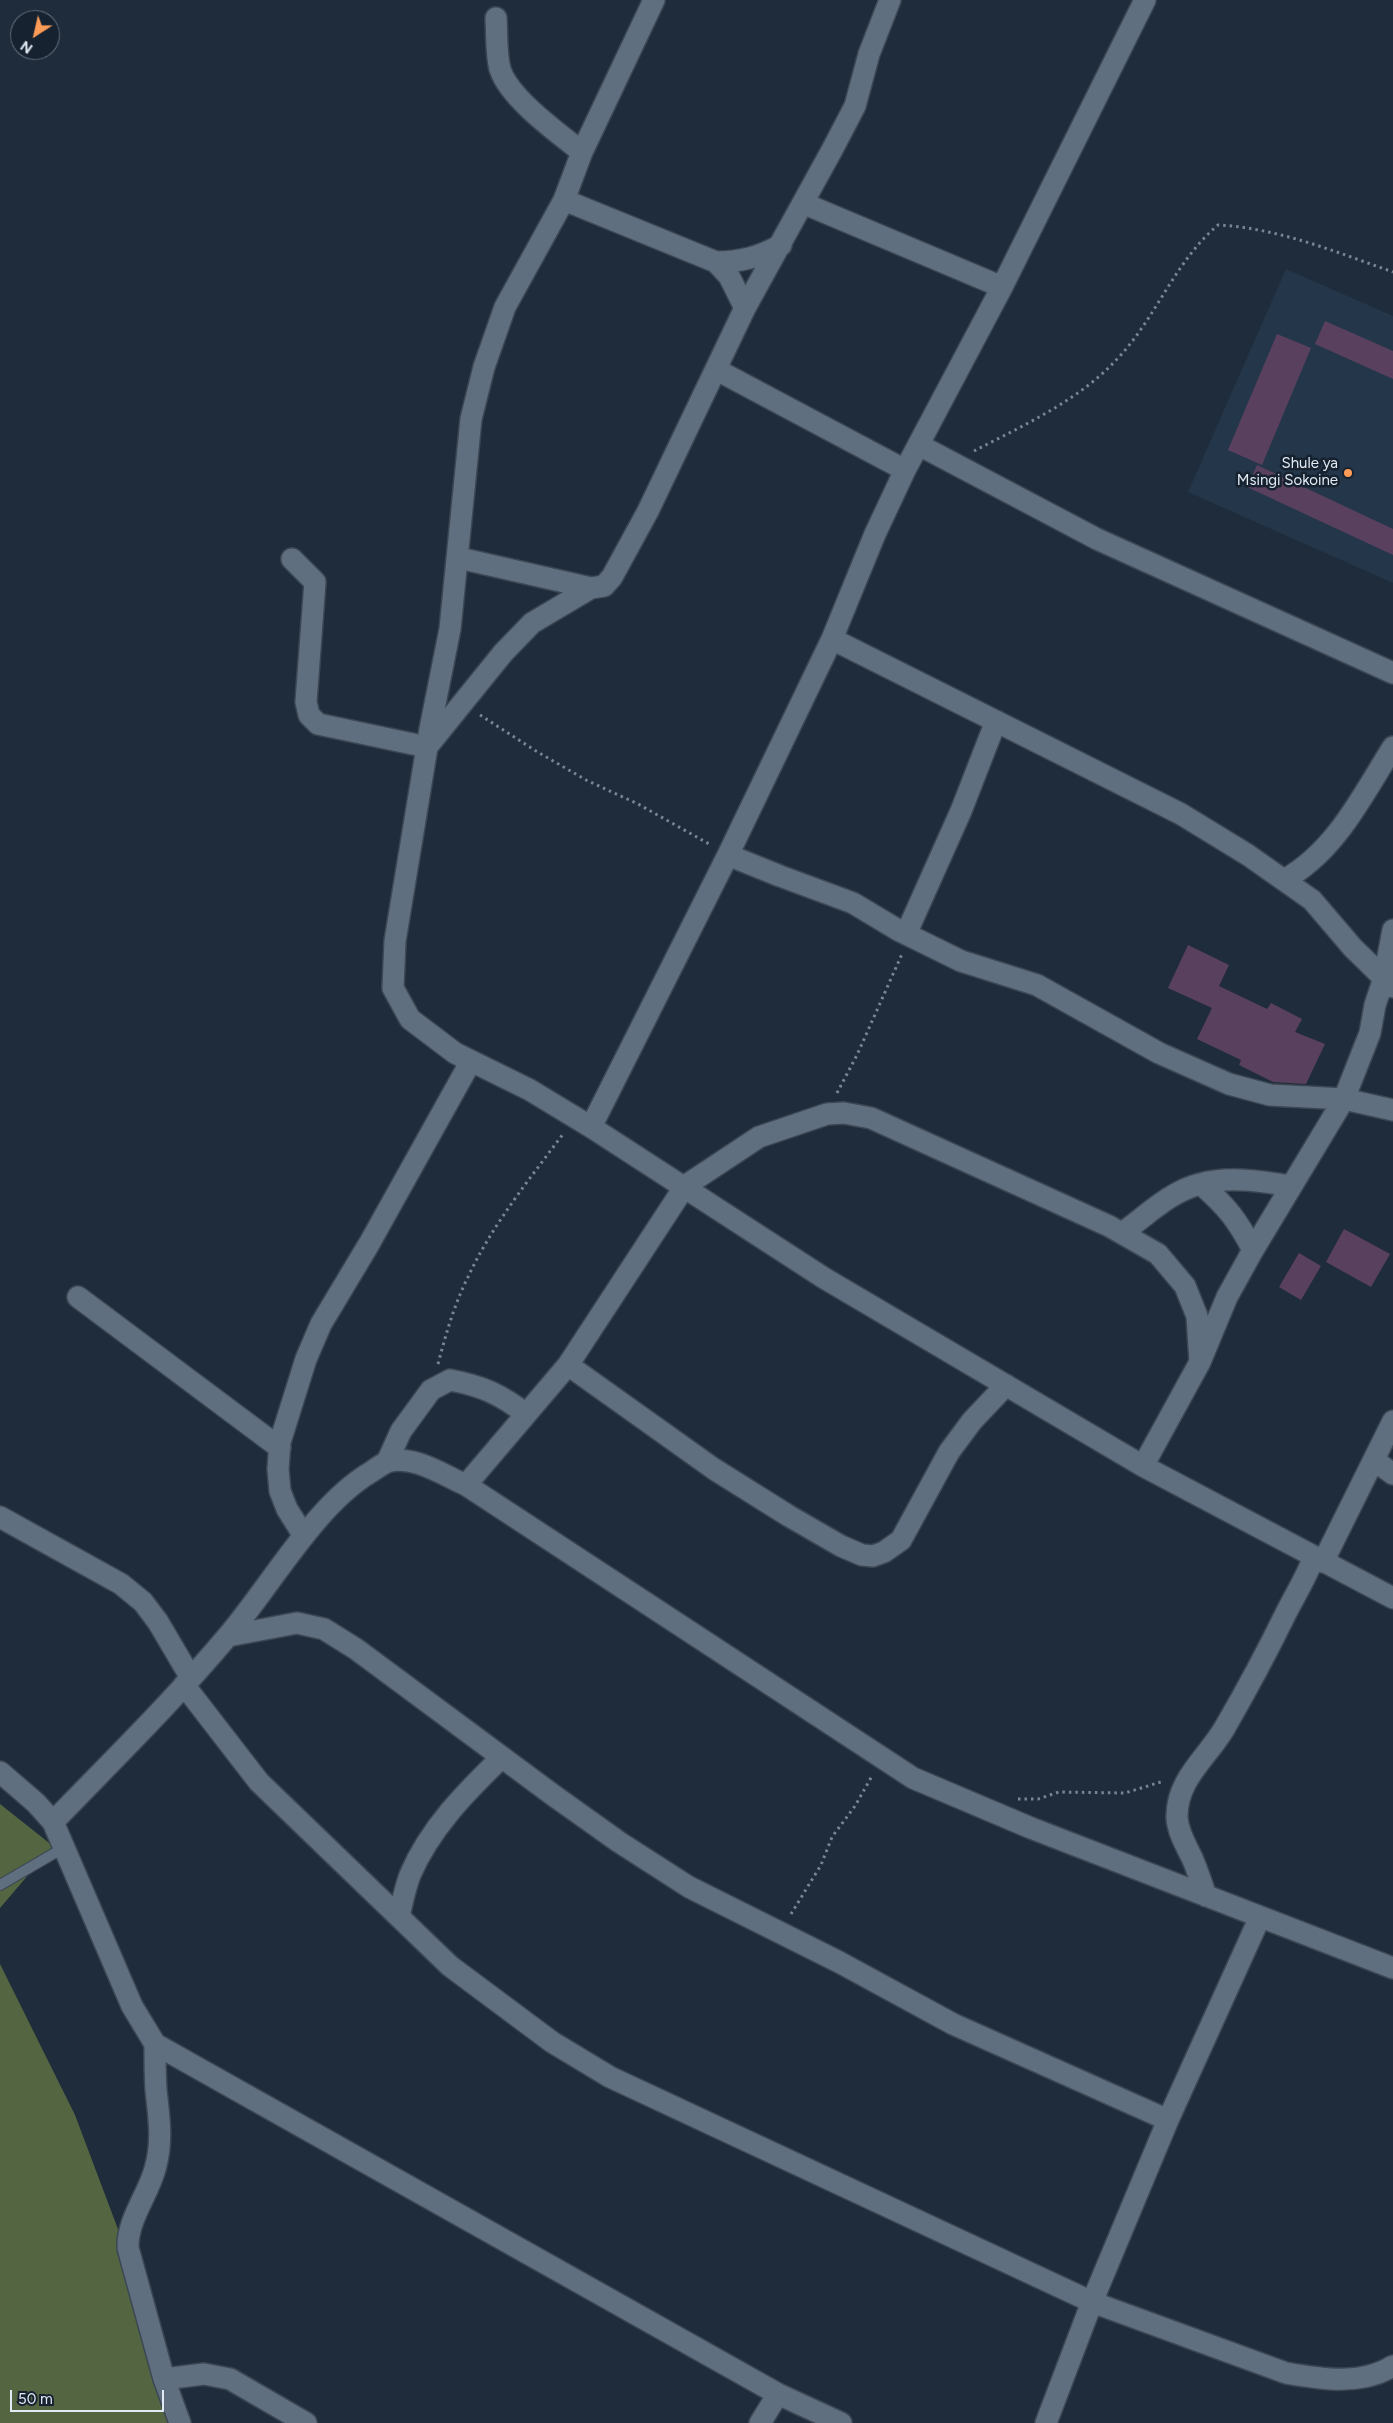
<!DOCTYPE html>
<html>
<head>
<meta charset="utf-8">
<style>
	body { margin:0 }
	#map { position:relative; width:1393px; height:2423px; overflow:hidden; background:#1f2c3b; font-family:Figtree,sans-serif }
	canvas { display:block }
	.north { position:absolute; left:10px; top:10px; width:50px; height:50px; box-sizing:border-box; background:#162230; border:1px solid #67727e; border-radius:50%; rotate:215deg; font-size:14px; font-weight:700; line-height:20px; text-align:center; color:#e1eaf3 }
	.north::after { content:''; display:block; margin:auto; width:18px; height:22px; background:#fd9c56; clip-path:polygon(50% 0,100% 100%,50% 72%,0 100%) }
	.scale { position:absolute; left:10px; top:2390px; width:154px; height:22px; box-sizing:border-box; border:2px solid #e1eaf3; border-top:0; padding-left:6px; font-size:15px; line-height:18px; white-space:nowrap; color:#e1eaf3; -webkit-text-stroke:4px #162230; paint-order:stroke }
</style>
</head>
<body>
<div id="map">
<canvas width="1393" height="2423"></canvas>
<div class="north">N</div>
<div class="scale">50 m</div>
</div>
<script>
const c = document.querySelector('canvas').getContext('2d');
c.lineJoin = 'round';
function paint(path, color) { c.fillStyle = color; c.fill(path, 'evenodd'); }
function strokePath(path, color, width, dash) { c.strokeStyle = color; c.lineWidth = width; c.lineCap = dash ? 'butt' : 'round'; c.setLineDash(dash || []); c.stroke(path); }
function drawText(font, color, halo, rows, align = 'center') {
  c.font = font + ' Figtree,sans-serif'; c.lineWidth = 5; c.setLineDash([]); c.textBaseline = 'middle'; c.strokeStyle = halo; c.fillStyle = color; for (const [text, x, y, turn = 0] of rows) {
    c.save(); c.translate(x, y); c.rotate((+turn || 0) * Math.PI / 180); c.textAlign = isNaN(turn) ? turn : align; if (halo) c.strokeText(text, 0, 0); c.fillText(text, 0, 0); c.restore();
  }
}
paint(new Path2D(`
	M 1286,269 L 1393,316 L 1393,583 L 1188,492 Z`), '#243649');
paint(new Path2D(`
	M 0,1804 L 53,1846 L 0,1908 Z
	M 0,1964 L 75,2115 L 191,2423 L 0,2423 Z`), '#546641');
paint(new Path2D(`
	M 1325,321 L 1393,351 L 1393,379 L 1315,344 Z
	M 1277,334 L 1311,348 L 1262,465 L 1228,450 Z
	M 1257,465 L 1393,529 L 1393,555 L 1247,487 Z
	M 1188,945 L 1229,965 L 1219,986 L 1267,1009 L 1271,1003 L 1302,1019 L 1295,1032 L 1325,1044 L 1306,1084 L 1273,1082 L 1239,1065 L 1241,1060 L 1197,1039 L 1212,1008 L 1168,988 Z
	M 1344,1229 L 1390,1254 L 1371,1287 L 1326,1262 Z
	M 1299,1253 L 1321,1266 L 1301,1300 L 1279,1287 Z`), '#5a405f');
const service = new Path2D(`
	M 0,1885 L 65,1847`);
const minor = new Path2D(`
	M 654,0 L 582,152 L 564,200 L 505,307 L 484,367 L 471,419 L 450,629 L 430,729 L 395,941 L 393,988 L 410,1019 L 455,1053 L 530,1090 L 591,1127 L 824,1278 L 1143,1466 L 1393,1598
	M 496,18 C 497,35 496,54 500,69 C 509,98 558,133 582,152
	M 564,200 L 716,262 L 729,276 L 745,308
	M 805,204 L 1002,287
	M 716,262 C 741,262 759,257 781,245
	M 717,370 L 905,470
	M 919,445 L 1097,539 L 1393,673
	M 459,558 L 591,588 L 604,586 L 612,577 L 648,511 L 745,308 L 832,150 L 855,106 L 869,54 L 890,0
	M 292,559 L 315,582 L 306,702 L 309,715 L 318,724 L 427,747 L 503,653 L 532,623 L 591,588
	M 832,639 L 1181,814 L 1248,855 L 1312,900 L 1353,948 L 1393,987
	M 728,855 L 780,876 L 853,903 L 898,930 L 961,961 L 1037,985 L 1159,1053 L 1229,1084 L 1270,1095 L 1344,1099 L 1393,1110
	M 1284,880 C 1336,851 1362,796 1393,747
	M 906,934 L 961,811 L 996,721
	M 591,1127 L 728,855 L 832,639 L 875,534 L 905,470 L 1002,287 L 1145,0
	M 1201,1184 C 1226,1206 1237,1219 1253,1250
	M 1122,1233 C 1146,1216 1171,1191 1200,1184 C 1228,1176 1262,1181 1290,1186
	M 78,1297 L 280,1448
	M 568,1365 L 714,1469 L 789,1516 L 841,1546 L 862,1555 L 873,1556 L 884,1552 L 901,1540 L 949,1452 L 972,1421 L 1006,1385
	M 1374,1460 L 1393,1474
	M 387,1462 L 401,1431 L 431,1390 L 450,1380 C 482,1386 500,1394 526,1414
	M 1143,1466 L 1200,1362 L 1227,1297 L 1253,1250 L 1344,1099 L 1370,1033 L 1375,1005 L 1384,978 L 1393,930
	M 466,1485 L 568,1365 L 685,1186 L 759,1137 L 827,1114 L 844,1113 L 871,1118 L 1109,1226 L 1158,1254 L 1185,1286 L 1197,1316 L 1200,1362
	M 0,1517 L 121,1584 L 143,1602 L 158,1622 L 191,1678
	M 304,1536 L 287,1509 L 280,1491 L 278,1469 L 280,1442 L 306,1359 L 321,1324 L 369,1244 L 471,1061
	M 1323,1562 L 1393,1421
	M 228,1636 L 297,1623 L 324,1629 L 356,1649 L 553,1795 L 619,1842 L 689,1887 L 839,1962 L 953,2024 L 1168,2120
	M 184,1685 L 259,1782 L 450,1966 L 552,2042 L 610,2077 L 1092,2302 L 1286,2373 C 1321,2379 1361,2386 1393,2366
	M 0,1772 L 36,1803 L 53,1822 L 132,2006 L 155,2044 L 778,2394 L 841,2423
	M 53,1822 C 112,1761 173,1701 227,1637 C 270,1587 315,1505 371,1472 C 376,1469 382,1464 387,1462 C 413,1454 443,1475 466,1485 L 913,1778 L 1031,1828 L 1393,1968
	M 1206,1896 C 1202,1884 1198,1872 1193,1860 C 1187,1847 1178,1833 1177,1818 C 1176,1780 1206,1759 1224,1729 C 1246,1691 1266,1654 1285,1615 C 1295,1595 1306,1578 1314,1557
	M 399,1917 C 402,1903 405,1888 410,1875 C 430,1828 466,1792 502,1757
	M 155,2044 C 155,2059 155,2075 156,2090 C 159,2117 163,2142 155,2169 C 148,2195 127,2220 128,2248 L 164,2379 L 180,2423
	M 164,2379 L 204,2374 L 230,2379 L 306,2423
	M 760,2423 L 778,2394
	M 1046,2423 L 1092,2302 L 1168,2120 L 1260,1917`);
strokePath(service, '#3c4754', 12);
strokePath(minor, '#3c4754', 24);
strokePath(new Path2D(`
	M 974,451 C 1024,425 1080,400 1118,358 C 1156,318 1175,261 1218,225 C 1278,228 1336,252 1393,272
	M 480,715 L 536,751 L 586,780 L 638,804 L 711,845
	M 837,1093 L 857,1055 L 902,954
	M 438,1364 C 446,1334 454,1305 468,1277 C 492,1225 529,1180 563,1134
	M 1018,1799 L 1038,1799 L 1059,1792 L 1125,1793 L 1164,1781
	M 791,1914 L 821,1865 L 832,1837 L 855,1806 L 872,1776`), '#7a8592', 3, [2.5, 4]);
strokePath(service, '#606f80', 10);
strokePath(minor, '#606f80', 21);
for (const [x, y, r, color] of [
	[1348,473,5,"#fd9c56"]
]) { const dot = new Path2D(); dot.arc(x, y, r, 0, 2 * Math.PI); c.fillStyle = color; c.fill(dot); strokePath(dot, '#162230', 2); }
drawText('15px', '#e1eaf3', '#162230', [
	["Shule ya",1338,464],
	["Msingi Sokoine",1338,481]
], 'right');
</script>
</body>
</html>
